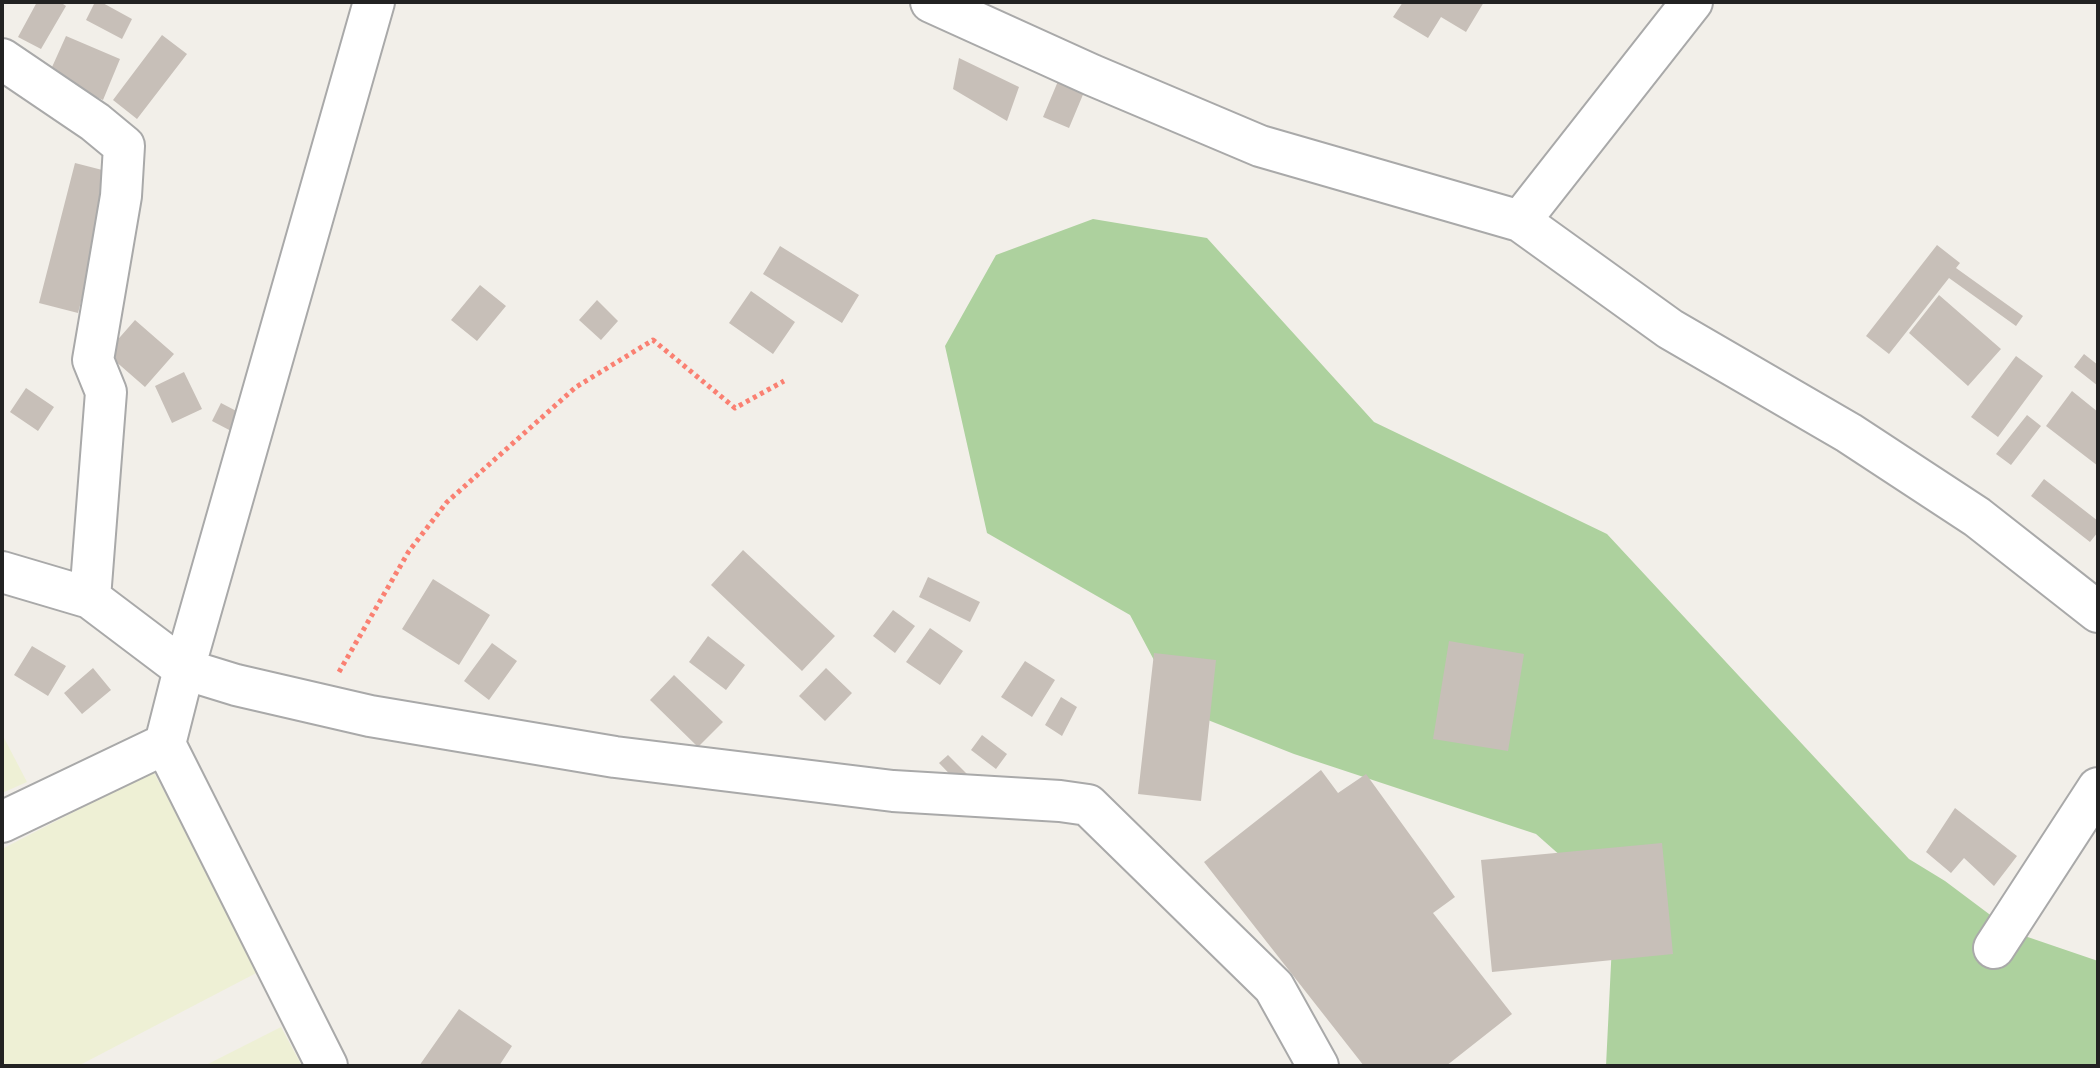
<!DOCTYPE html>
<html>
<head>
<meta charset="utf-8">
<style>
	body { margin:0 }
	#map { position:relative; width:2100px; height:1068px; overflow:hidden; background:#f2efe9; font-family:Quicksand,sans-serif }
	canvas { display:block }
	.frame { position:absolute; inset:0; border:4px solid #222; pointer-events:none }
</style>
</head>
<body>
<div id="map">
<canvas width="2100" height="1068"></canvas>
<div class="frame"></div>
</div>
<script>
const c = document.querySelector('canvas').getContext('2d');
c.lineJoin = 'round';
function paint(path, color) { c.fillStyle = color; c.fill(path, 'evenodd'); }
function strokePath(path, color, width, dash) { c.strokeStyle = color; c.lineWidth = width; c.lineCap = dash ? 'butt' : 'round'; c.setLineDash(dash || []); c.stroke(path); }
paint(new Path2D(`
	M 2,734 L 27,782 L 2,793 Z
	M 153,771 L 262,970 L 78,1066 L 2,1066 L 2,849 Z
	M 281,1027 L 302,1066 L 204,1066 Z`), '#eef0d5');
paint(new Path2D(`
	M 1093,219 L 1207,238 L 1374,422 L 1607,534 L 1909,859 L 1945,881 L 2013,932 L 2098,961 L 2098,1066 L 1606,1066 L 1614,903 L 1536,834 L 1294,754 L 1180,709 L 1130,615 L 987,533 L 945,346 L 996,255 Z`), '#add19e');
paint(new Path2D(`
	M 37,2 L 60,2 L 66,6 L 41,49 L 18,37 Z
	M 95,2 L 101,2 L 132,19 L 122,39 L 86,20 Z
	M 1403,2 L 1484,2 L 1466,32 L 1441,17 L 1428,38 L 1393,17 Z
	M 162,35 L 187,54 L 137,119 L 113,100 Z
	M 66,36 L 120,59 L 103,100 L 48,76 Z
	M 959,58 L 1019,87 L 1007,121 L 953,89 Z
	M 1061,74 L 1087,85 L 1069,128 L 1043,117 Z
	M 75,163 L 114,173 L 78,313 L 39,303 Z
	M 1937,245 L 1960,263 L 1956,268 L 2023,316 L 2016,326 L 1949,278 L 1889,354 L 1866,336 Z
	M 780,246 L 859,295 L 842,323 L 763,274 Z
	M 480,285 L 506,306 L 477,341 L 451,320 Z
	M 751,291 L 795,322 L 773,354 L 729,323 Z
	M 1939,295 L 2001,349 L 1968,386 L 1909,333 Z
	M 597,300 L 618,321 L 601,340 L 579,320 Z
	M 135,320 L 174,354 L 145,387 L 106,353 Z
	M 2084,354 L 2098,365 L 2098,386 L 2074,367 Z
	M 2016,356 L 2043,376 L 1998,437 L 1971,417 Z
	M 184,372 L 202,409 L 172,423 L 155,386 Z
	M 26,388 L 54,407 L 38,431 L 10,412 Z
	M 2072,391 L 2098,412 L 2098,466 L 2046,426 Z
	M 221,403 L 244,415 L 235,433 L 212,421 Z
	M 2027,415 L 2041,426 L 2011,465 L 1996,454 Z
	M 2044,479 L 2098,521 L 2098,532 L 2090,542 L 2031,496 Z
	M 743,550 L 835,636 L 802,671 L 711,585 Z
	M 928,577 L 980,602 L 970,622 L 919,597 Z
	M 433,579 L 490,615 L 459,665 L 402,629 Z
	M 893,610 L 915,626 L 895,653 L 873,636 Z
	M 930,628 L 963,651 L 940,685 L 906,662 Z
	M 708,636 L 745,665 L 726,690 L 689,662 Z
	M 1449,641 L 1524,654 L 1508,751 L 1433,739 Z
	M 492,643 L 517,661 L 489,700 L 464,681 Z
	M 32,646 L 66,666 L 48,696 L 14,675 Z
	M 1154,653 L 1216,660 L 1201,801 L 1138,794 Z
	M 1025,661 L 1055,680 L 1032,717 L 1001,697 Z
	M 93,668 L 111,690 L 82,714 L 64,693 Z
	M 826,668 L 852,693 L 825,721 L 799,696 Z
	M 674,675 L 723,722 L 698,747 L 650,700 Z
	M 1061,697 L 1077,707 L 1062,736 L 1045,725 Z
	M 982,735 L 1007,754 L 996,769 L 971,750 Z
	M 948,755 L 976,783 L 967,792 L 939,763 Z
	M 1321,770 L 1338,793 L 1366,774 L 1455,897 L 1433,913 L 1512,1014 L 1446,1066 L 1364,1066 L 1204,862 Z
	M 1955,808 L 2017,856 L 1994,886 L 1964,858 L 1951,873 L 1926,852 Z
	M 1662,843 L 1673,954 L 1492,972 L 1481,860 Z
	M 459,1009 L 512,1046 L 499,1066 L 419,1066 Z`), '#c7bfb8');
const minor = new Path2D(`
	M 931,2 L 1092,75 L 1260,146 L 1520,221 L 1670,329 L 1849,433 L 1977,517 L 2098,612
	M 2,59 L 95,122 L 124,146 L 121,196 L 93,360 L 106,392 L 90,598
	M 1520,221 L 1692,2
	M 2,572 L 90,598 L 184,669 L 236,685 L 370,716 L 615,757 L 893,791 L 1060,801 L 1088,805 L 1274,987 L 1318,1066
	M 2,822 L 165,744
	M 1994,948 L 2098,788
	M 327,1066 L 165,744 L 184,669 L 374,2`);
strokePath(minor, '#a9a9a9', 44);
strokePath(new Path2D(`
	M 339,672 L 409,551 L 447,502 L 576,387 L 653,340 L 735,408 L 784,381`), '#fa8072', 5, [4, 4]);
strokePath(minor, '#fff', 40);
</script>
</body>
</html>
